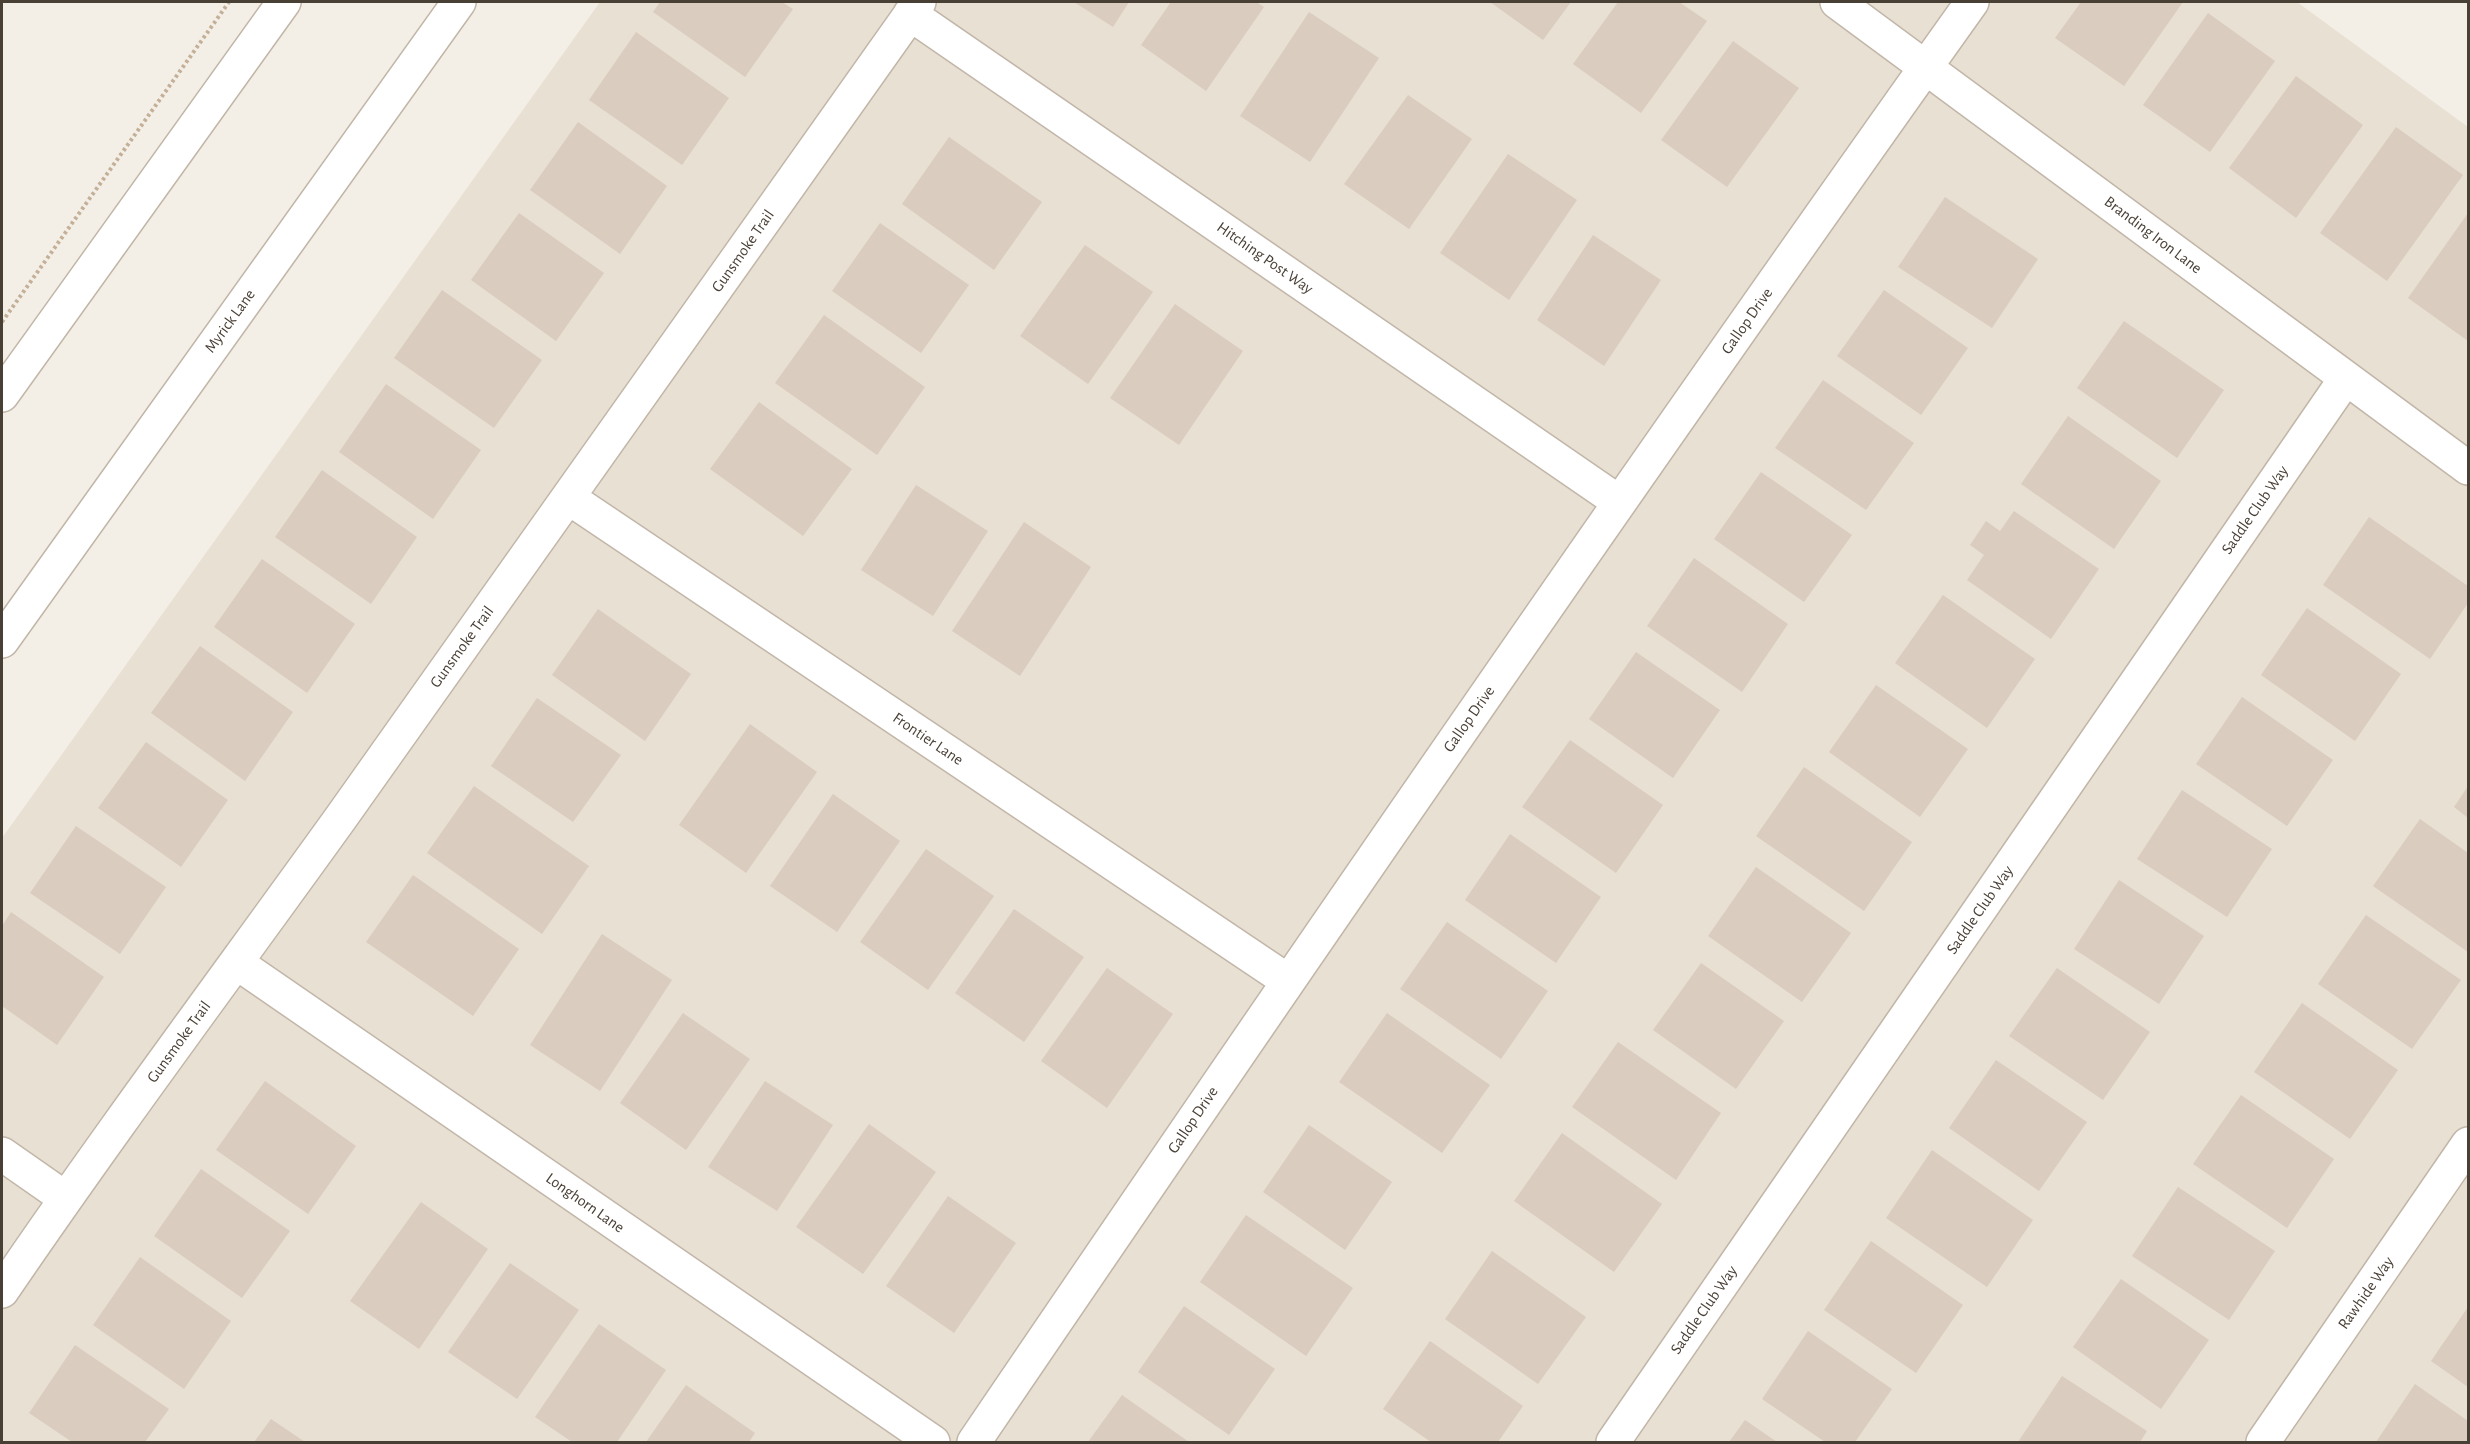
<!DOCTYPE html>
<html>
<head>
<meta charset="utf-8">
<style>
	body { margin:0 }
	#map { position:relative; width:2470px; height:1444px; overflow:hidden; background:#f4efe6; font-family:"Alegreya Sans",sans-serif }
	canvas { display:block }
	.frame { position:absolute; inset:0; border:3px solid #483f35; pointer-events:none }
</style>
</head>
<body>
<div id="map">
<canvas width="2470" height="1444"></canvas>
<div class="frame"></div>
</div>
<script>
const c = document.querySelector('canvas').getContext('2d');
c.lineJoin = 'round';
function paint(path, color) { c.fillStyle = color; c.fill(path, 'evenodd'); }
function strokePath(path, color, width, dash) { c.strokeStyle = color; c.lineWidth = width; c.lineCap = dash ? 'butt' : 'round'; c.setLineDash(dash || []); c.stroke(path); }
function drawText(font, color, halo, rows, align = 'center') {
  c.font = font + ' "Alegreya Sans",sans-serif'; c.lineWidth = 5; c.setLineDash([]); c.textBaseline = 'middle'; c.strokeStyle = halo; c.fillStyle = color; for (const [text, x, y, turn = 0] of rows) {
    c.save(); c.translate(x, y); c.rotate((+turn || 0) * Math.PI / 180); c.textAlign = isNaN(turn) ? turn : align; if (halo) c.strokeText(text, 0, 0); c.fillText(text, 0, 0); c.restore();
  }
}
paint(new Path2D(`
	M 600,2 L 2297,2 L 2468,127 L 2468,1442 L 2,1442 L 2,838 Z`), '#e9e0d4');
paint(new Path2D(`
	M 660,2 L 782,2 L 793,9 L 745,77 L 653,12 Z
	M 1074,2 L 1129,2 L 1113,27 Z
	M 1171,2 L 1256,2 L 1264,7 L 1206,91 L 1141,45 Z
	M 1490,2 L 1571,2 L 1543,40 Z
	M 1618,2 L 1679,2 L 1707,21 L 1641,113 L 1573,64 Z
	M 2081,2 L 2183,2 L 2124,86 L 2055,38 Z
	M 1309,12 L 1379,58 L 1310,162 L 1240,116 Z
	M 2208,13 L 2275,61 L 2210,152 L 2143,105 Z
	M 636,32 L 729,98 L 682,165 L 589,100 Z
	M 1733,41 L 1799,88 L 1727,187 L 1661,140 Z
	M 2296,76 L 2363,125 L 2296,218 L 2229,168 Z
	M 1408,95 L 1472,139 L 1409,229 L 1344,184 Z
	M 578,122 L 667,186 L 620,254 L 530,190 Z
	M 2396,127 L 2463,175 L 2387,281 L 2320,233 Z
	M 949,137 L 1042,202 L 994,270 L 902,204 Z
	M 1508,154 L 1577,200 L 1509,300 L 1440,253 Z
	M 1945,197 L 2038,259 L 1992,328 L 1898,267 Z
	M 519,213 L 604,273 L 556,341 L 471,280 Z
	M 2468,213 L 2468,341 L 2408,298 Z
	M 880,223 L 969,285 L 921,353 L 832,291 Z
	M 1593,235 L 1661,280 L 1604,366 L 1537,320 Z
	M 1085,245 L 1153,292 L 1088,384 L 1020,336 Z
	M 442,290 L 542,360 L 494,428 L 394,358 Z
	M 1884,290 L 1968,348 L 1921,415 L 1837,356 Z
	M 1175,304 L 1243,351 L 1179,445 L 1110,398 Z
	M 824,315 L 925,387 L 877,455 L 775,383 Z
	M 2124,321 L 2224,390 L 2177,458 L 2077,388 Z
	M 1823,380 L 1914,443 L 1866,510 L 1775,448 Z
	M 386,384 L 481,450 L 433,519 L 339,452 Z
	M 759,402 L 852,469 L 803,536 L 710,469 Z
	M 2068,416 L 2161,481 L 2114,549 L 2021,484 Z
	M 322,470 L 417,537 L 371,604 L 275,537 Z
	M 1761,472 L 1852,535 L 1804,602 L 1714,539 Z
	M 916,485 L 988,531 L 933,616 L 861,570 Z
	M 2014,511 L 2099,569 L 2051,639 L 1967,580 L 1984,555 L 1970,545 L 1986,521 L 2000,531 Z
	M 2369,517 L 2468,586 L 2468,603 L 2430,659 L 2323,585 Z
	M 1024,522 L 1091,567 L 1020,676 L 952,631 Z
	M 1694,558 L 1788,624 L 1742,692 L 1647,626 Z
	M 262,559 L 355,624 L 307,693 L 214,627 Z
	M 1943,595 L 2035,659 L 1987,728 L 1895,663 Z
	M 2307,608 L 2401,674 L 2355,741 L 2261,675 Z
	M 598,609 L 691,674 L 645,741 L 552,675 Z
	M 200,646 L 293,712 L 245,781 L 151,713 Z
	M 1636,652 L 1720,710 L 1673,778 L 1589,719 Z
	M 1876,685 L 1968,749 L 1920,817 L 1829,752 Z
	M 2242,697 L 2333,760 L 2287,826 L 2196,764 Z
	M 537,698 L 621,755 L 573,822 L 491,766 Z
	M 750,724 L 817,772 L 746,873 L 679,825 Z
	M 1570,740 L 1663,805 L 1616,873 L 1522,807 Z
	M 146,742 L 228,800 L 181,867 L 98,808 Z
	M 1804,767 L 1912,842 L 1864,911 L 1756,836 Z
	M 474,786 L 589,866 L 542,934 L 427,853 Z
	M 2468,786 L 2468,818 L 2454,807 Z
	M 2182,790 L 2272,849 L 2227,917 L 2137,859 Z
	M 833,794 L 900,841 L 837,932 L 770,886 Z
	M 2420,819 L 2468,853 L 2468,952 L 2373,886 Z
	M 76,826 L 166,887 L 120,954 L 30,893 Z
	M 1510,834 L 1601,897 L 1556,963 L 1465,900 Z
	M 926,849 L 994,896 L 928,990 L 860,942 Z
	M 1756,867 L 1851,933 L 1802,1002 L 1708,936 Z
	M 413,875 L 519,949 L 473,1016 L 366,942 Z
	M 2119,880 L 2204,936 L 2159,1004 L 2074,949 Z
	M 1014,909 L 1084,957 L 1024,1042 L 955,993 Z
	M 11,912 L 104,977 L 57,1045 L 2,1006 L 2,926 Z
	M 2366,915 L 2461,980 L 2412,1049 L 2318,984 Z
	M 1447,922 L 1548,991 L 1501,1059 L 1400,989 Z
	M 602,934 L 672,980 L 600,1091 L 530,1045 Z
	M 1701,963 L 1784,1021 L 1736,1089 L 1653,1030 Z
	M 1107,968 L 1173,1014 L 1107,1108 L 1041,1061 Z
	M 2057,968 L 2150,1032 L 2103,1100 L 2009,1036 Z
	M 2302,1003 L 2398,1070 L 2350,1139 L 2254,1072 Z
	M 683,1013 L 750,1059 L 686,1150 L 620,1103 Z
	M 1387,1013 L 1490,1085 L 1442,1153 L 1339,1082 Z
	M 1618,1042 L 1721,1113 L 1676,1180 L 1572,1107 Z
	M 1996,1060 L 2087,1122 L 2039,1191 L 1949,1128 Z
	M 265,1081 L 356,1146 L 308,1214 L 216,1150 Z
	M 765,1081 L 833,1125 L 777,1211 L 708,1167 Z
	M 2241,1095 L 2334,1159 L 2287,1228 L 2193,1164 Z
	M 869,1124 L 936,1172 L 863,1274 L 796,1227 Z
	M 1309,1125 L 1392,1182 L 1345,1250 L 1263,1192 Z
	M 1562,1133 L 1662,1204 L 1614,1272 L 1514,1201 Z
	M 1932,1150 L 2033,1220 L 1987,1287 L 1886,1218 Z
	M 201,1169 L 290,1231 L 242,1298 L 154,1236 Z
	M 2178,1187 L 2275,1251 L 2229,1320 L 2132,1256 Z
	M 948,1196 L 1016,1243 L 954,1333 L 886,1286 Z
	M 421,1202 L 488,1249 L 419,1349 L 350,1301 Z
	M 1246,1215 L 1353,1288 L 1306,1356 L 1200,1282 Z
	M 1871,1241 L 1963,1305 L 1916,1373 L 1824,1310 Z
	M 1492,1251 L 1586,1317 L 1538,1384 L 1445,1319 Z
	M 140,1257 L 231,1321 L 184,1389 L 93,1325 Z
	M 510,1263 L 579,1310 L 517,1399 L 448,1352 Z
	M 2121,1279 L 2209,1340 L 2161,1409 L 2073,1347 Z
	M 1184,1306 L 1275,1369 L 1229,1435 L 1138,1372 Z
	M 2468,1307 L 2468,1387 L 2431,1361 Z
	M 599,1324 L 666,1370 L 617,1442 L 572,1442 L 535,1417 Z
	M 1808,1331 L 1892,1389 L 1855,1442 L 1825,1442 L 1762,1399 Z
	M 1430,1341 L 1523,1406 L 1498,1442 L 1431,1442 L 1383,1409 Z
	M 75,1345 L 169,1409 L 145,1442 L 72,1442 L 29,1413 Z
	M 2062,1376 L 2147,1431 L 2140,1442 L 2018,1442 Z
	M 2415,1384 L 2468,1421 L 2468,1442 L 2376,1442 Z
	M 686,1385 L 755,1433 L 749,1442 L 646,1442 Z
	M 1122,1395 L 1189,1442 L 1088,1442 Z
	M 271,1419 L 305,1442 L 254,1442 Z
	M 1745,1420 L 1777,1442 L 1729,1442 Z`), '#daccbe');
const minor = new Path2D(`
	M 1837,2 L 2468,468
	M 910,14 L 1619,502
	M 569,498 L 1288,981
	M 237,963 L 933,1442
	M 2,1154 L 65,1198
	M 2,1291 C 111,1131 227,976 340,819 C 534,547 725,273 919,2
	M 974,1442 C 1302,959 1633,478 1972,2
	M 1613,1442 L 2346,378
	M 2263,1442 L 2468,1144`);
const tertiary = new Path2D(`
	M 2,395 L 284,2
	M 2,641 L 459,2`);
strokePath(minor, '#c1b6a8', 36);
strokePath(tertiary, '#c1b6a8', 36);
strokePath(new Path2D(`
	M 2,322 L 229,2`), '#c4b098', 4, [3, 3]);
strokePath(minor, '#fff', 33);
strokePath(tertiary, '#fff', 33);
drawText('16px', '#483f35', '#fff', [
	["Branding Iron Lane",2153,235,37],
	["Gunsmoke Trail",743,251,-55],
	["Hitching Post Way",1265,258,35],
	["Myrick Lane",230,321,-54],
	["Gallop Drive",1747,321,-55],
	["Saddle Club Way",2255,510,-55],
	["Gunsmoke Trail",462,647,-54],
	["Gallop Drive",1469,719,-55],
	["Frontier Lane",928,739,34],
	["Saddle Club Way",1980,910,-55],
	["Gunsmoke Trail",179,1042,-54],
	["Gallop Drive",1193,1120,-56],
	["Longhorn Lane",585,1203,35],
	["Rawhide Way",2366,1293,-55],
	["Saddle Club Way",1704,1310,-55]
]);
</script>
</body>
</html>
